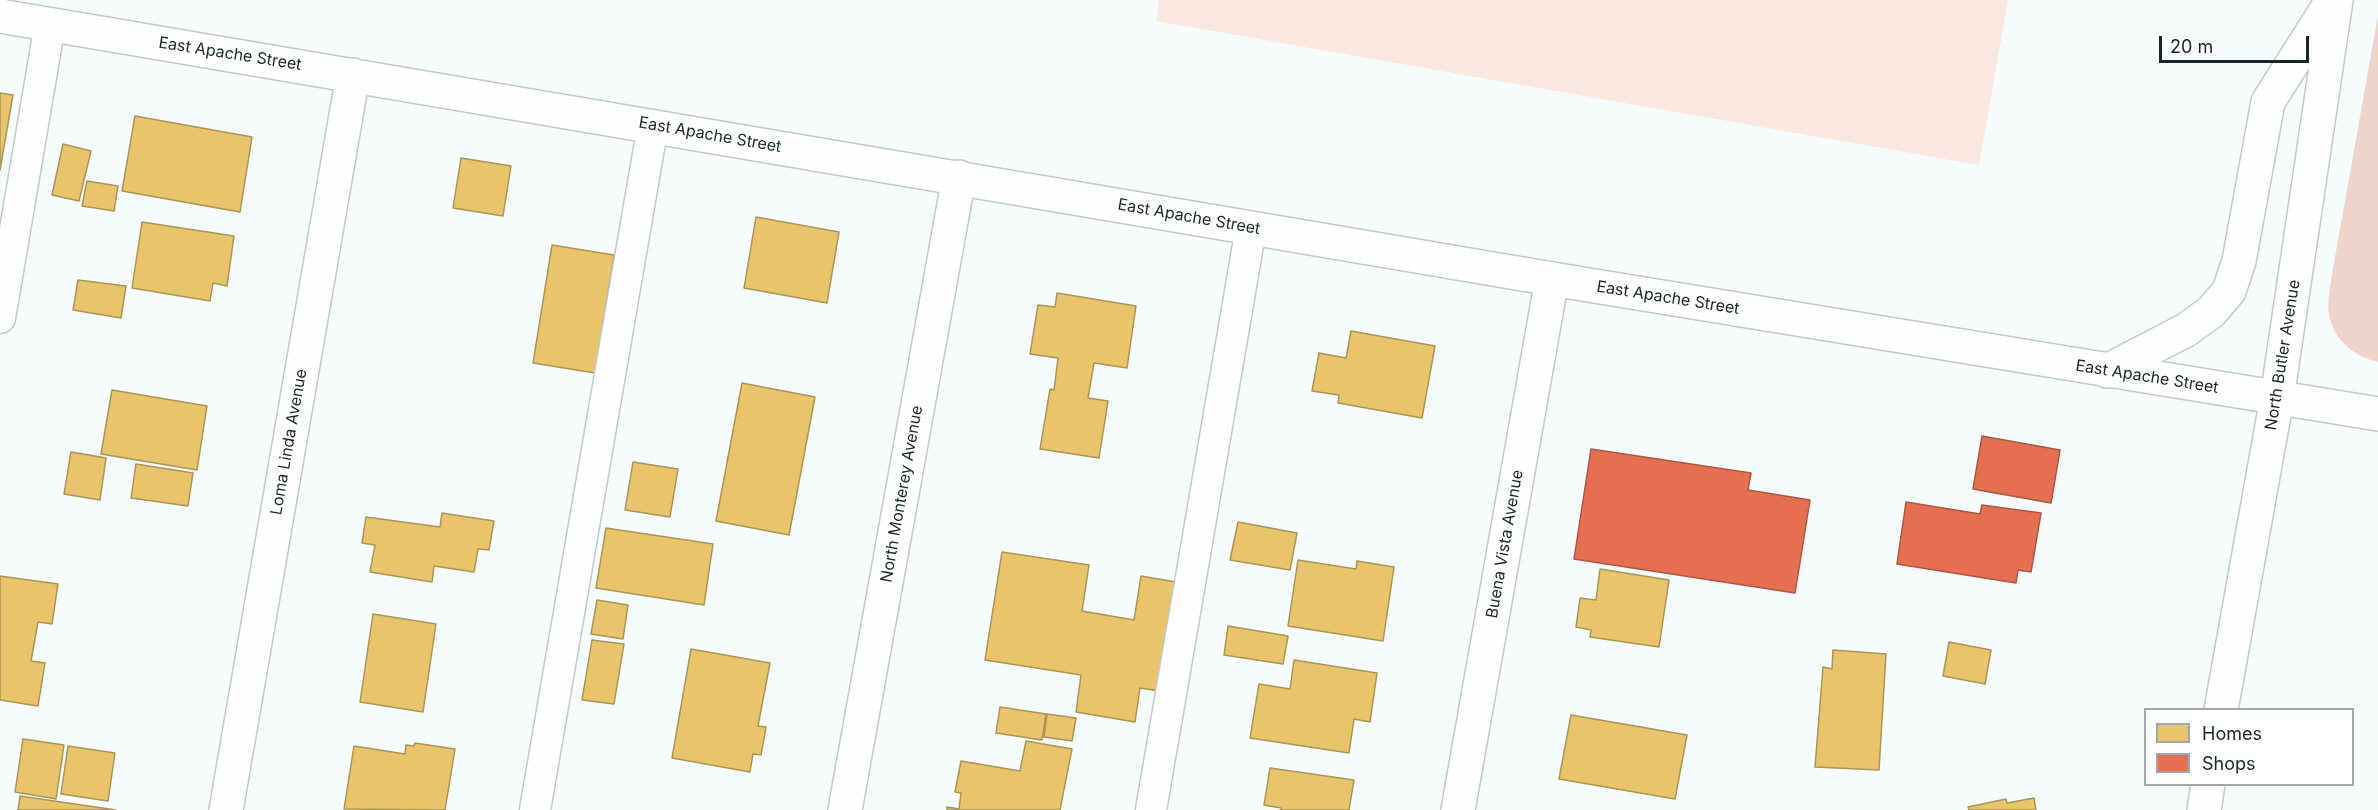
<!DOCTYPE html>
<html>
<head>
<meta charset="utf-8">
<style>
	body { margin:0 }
	#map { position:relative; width:2378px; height:810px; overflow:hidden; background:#f6fbfb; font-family:Inter,sans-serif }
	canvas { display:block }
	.legend { position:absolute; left:2144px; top:708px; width:210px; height:78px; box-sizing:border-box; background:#fff; border:2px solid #a2a8a9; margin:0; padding:8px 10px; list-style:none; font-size:18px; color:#162629 }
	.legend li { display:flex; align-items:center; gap:12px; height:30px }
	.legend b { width:30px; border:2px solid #a2a8a9 }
	.scale { position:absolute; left:2159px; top:36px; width:150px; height:27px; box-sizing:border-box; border:3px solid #162629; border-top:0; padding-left:8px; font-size:18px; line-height:21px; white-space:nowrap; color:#162629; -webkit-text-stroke:4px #fff; paint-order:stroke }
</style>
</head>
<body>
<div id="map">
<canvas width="2378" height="810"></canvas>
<ul class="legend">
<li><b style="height:16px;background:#e9c46a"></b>Homes</li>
<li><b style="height:16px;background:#e76f51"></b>Shops</li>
</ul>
<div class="scale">20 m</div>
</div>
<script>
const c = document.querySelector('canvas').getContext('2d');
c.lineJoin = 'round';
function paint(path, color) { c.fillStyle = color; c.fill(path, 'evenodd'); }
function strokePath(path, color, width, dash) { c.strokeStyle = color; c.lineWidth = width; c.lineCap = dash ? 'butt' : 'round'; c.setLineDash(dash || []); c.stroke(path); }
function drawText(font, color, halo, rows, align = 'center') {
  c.font = font + ' Inter,sans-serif'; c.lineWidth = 6; c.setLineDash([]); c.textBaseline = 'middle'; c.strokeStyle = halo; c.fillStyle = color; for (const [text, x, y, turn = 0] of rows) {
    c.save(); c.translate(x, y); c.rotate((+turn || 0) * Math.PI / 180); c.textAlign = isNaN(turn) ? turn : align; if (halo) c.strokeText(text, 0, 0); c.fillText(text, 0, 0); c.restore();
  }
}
paint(new Path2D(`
	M 1159,0 L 2008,0 L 1979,165 L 1156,21 Z`), '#fae7e0');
paint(new Path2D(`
	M 2378,15 L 2378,362 C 2354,356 2333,340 2329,314 C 2327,303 2330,291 2331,280 Z`), '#efd4cb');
const homes = new Path2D(`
	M 0,93 L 13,95 L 0,170 Z
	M 135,116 L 252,137 L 240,212 L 122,191 Z
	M 63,144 L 91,151 L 79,201 L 52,195 Z
	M 461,158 L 511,166 L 503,216 L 453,208 Z
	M 87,181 L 118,186 L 114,211 L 82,206 Z
	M 756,217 L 839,232 L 827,303 L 744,288 Z
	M 142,222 L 234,236 L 227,286 L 213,283 L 210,301 L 132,288 Z
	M 552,245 L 614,255 L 595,373 L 533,363 Z
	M 78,280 L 126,286 L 121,318 L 73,310 Z
	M 1057,293 L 1136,306 L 1127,368 L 1094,363 L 1088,398 L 1108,401 L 1099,458 L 1040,449 L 1050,389 L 1054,390 L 1058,358 L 1030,354 L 1038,305 L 1055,307 Z
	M 1351,331 L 1435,346 L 1422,418 L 1338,403 L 1339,395 L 1312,391 L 1319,353 L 1346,358 Z
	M 742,383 L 815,397 L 789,535 L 716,521 Z
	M 112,390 L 207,406 L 197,470 L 101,454 Z
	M 71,452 L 106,458 L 100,500 L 64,494 Z
	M 633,462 L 678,469 L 670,517 L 625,510 Z
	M 136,464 L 193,473 L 188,506 L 131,498 Z
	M 442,513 L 494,521 L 489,550 L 478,549 L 474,572 L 434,566 L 432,582 L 370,572 L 375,545 L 362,543 L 366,517 L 440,527 Z
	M 1238,522 L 1297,533 L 1290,570 L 1230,560 Z
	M 606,528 L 713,544 L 704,605 L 596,588 Z
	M 1002,552 L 1089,565 L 1082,611 L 1134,620 L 1141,576 L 1176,582 L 1159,691 L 1140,688 L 1135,722 L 1076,712 L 1081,675 L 985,660 Z
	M 1298,560 L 1356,569 L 1357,561 L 1394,567 L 1383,641 L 1288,626 Z
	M 1600,569 L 1669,580 L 1659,647 L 1590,637 L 1591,630 L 1576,627 L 1580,598 L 1596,600 Z
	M 0,576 L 58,584 L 52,624 L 38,622 L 31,661 L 45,663 L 38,706 L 0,700 Z
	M 597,600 L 628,605 L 623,639 L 591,634 Z
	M 373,614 L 436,624 L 423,712 L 360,702 Z
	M 1228,626 L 1288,636 L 1283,664 L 1224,655 Z
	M 592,640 L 624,644 L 614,704 L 582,700 Z
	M 1949,642 L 1991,650 L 1985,684 L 1943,676 Z
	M 691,649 L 770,663 L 758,726 L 766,727 L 761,755 L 753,754 L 750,772 L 672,758 Z
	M 1833,650 L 1886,654 L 1879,770 L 1815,767 L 1823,667 L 1832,669 Z
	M 1294,660 L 1377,673 L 1370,722 L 1354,719 L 1349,753 L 1250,738 L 1259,684 L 1290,689 Z
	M 1000,707 L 1046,714 L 1042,740 L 996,733 Z
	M 1047,714 L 1076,718 L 1072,741 L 1044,737 Z
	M 1571,715 L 1687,735 L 1675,799 L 1559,779 Z
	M 23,739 L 64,745 L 56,799 L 15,792 Z
	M 1026,741 L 1072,749 L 1060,810 L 947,810 L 947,807 L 959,809 L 961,793 L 955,792 L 961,761 L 1020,771 Z
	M 415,743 L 455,749 L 445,810 L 344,809 L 354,746 L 405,754 L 406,745 L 414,746 Z
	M 68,746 L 115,753 L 108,801 L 61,794 Z
	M 1270,768 L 1354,780 L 1349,810 L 1281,810 L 1281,808 L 1264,805 Z
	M 20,796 L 116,810 L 18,810 Z
	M 2034,798 L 2036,810 L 1969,810 L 1968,807 L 2006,799 L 2007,803 Z`);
paint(homes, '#e9c46a');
strokePath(homes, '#aa9556', 1.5);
const shops = new Path2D(`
	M 1982,436 L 2060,450 L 2051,503 L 1973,489 Z
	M 1591,449 L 1751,473 L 1748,490 L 1810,500 L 1795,593 L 1574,559 Z
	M 1906,502 L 1980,514 L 1982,505 L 2041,513 L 2031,572 L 2018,570 L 2016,583 L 1897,564 Z`);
paint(shops, '#e76f51');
strokePath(shops, '#a85945', 1.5);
const lane = new Path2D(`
	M 0,318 L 50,24
	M 535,810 L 653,125
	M 1151,810 L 1251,228`);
const street = new Path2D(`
	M 226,810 L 353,75
	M 845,810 L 959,177
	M 1458,810 L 1552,279`);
const secondary = new Path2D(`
	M 0,16 L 1552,279 L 2378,414
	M 2107,371 L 2186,330 L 2211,312 L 2229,291 L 2239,261 L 2268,102 L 2330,4
	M 2221,710 L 2277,398 L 2336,0
	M 2204,810 L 2208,784`);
strokePath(lane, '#c0cacb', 33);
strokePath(street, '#c0cacb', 36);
strokePath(secondary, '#c0cacb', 36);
strokePath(lane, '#fefefe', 30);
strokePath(street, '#fefefe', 33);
strokePath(secondary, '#fefefe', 33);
drawText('16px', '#162629', '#fff', [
	["East Apache Street",230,54,9],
	["East Apache Street",710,135,10],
	["East Apache Street",1189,217,10],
	["East Apache Street",1668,298,9],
	["North Butler Avenue",2283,355,-81],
	["East Apache Street",2147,377,9],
	["Loma Linda Avenue",289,442,-80],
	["North Monterey Avenue",902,494,-80],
	["Buena Vista Avenue",1505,544,-80]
]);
</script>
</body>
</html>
